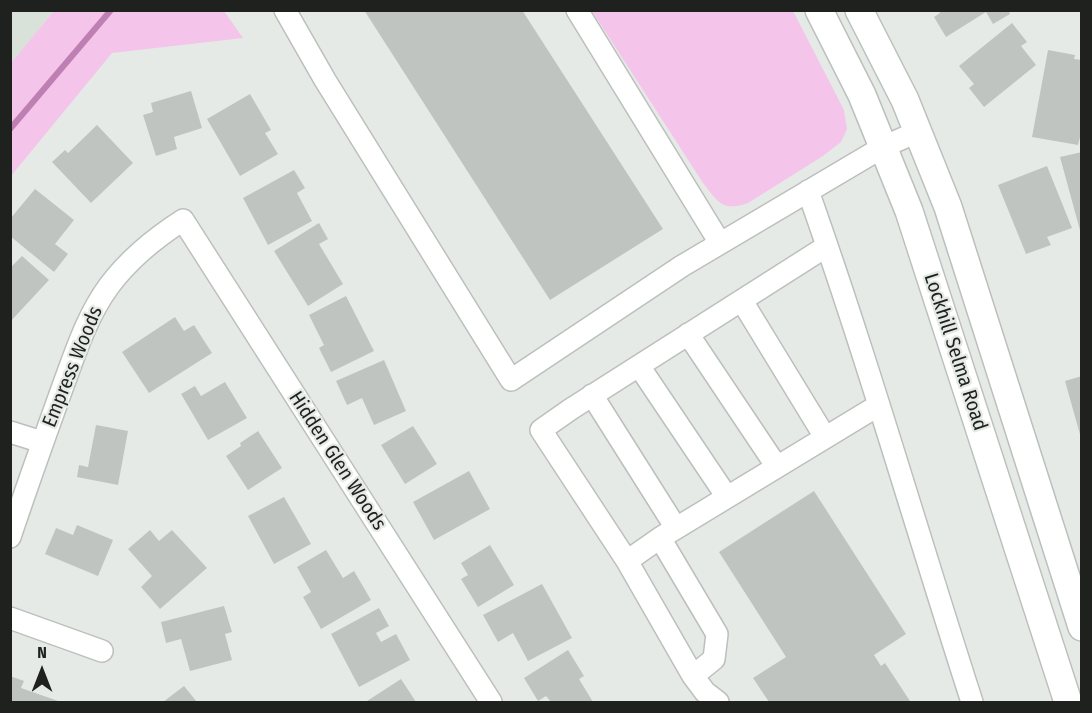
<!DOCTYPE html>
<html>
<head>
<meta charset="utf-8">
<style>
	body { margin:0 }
	#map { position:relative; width:1092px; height:713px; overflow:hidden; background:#e6eae6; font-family:"Fira Sans Condensed",sans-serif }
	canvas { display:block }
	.frame { position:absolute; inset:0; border:12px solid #1f211f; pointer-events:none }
	.north { position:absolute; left:12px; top:641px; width:60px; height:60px; -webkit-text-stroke:4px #e6eae6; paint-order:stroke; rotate:0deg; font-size:16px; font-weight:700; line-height:24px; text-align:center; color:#1f211f }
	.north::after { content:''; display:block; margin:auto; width:21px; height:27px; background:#1f211f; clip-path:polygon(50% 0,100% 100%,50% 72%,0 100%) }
</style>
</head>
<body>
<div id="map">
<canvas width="1092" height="713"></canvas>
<div class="frame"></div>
<div class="north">N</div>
</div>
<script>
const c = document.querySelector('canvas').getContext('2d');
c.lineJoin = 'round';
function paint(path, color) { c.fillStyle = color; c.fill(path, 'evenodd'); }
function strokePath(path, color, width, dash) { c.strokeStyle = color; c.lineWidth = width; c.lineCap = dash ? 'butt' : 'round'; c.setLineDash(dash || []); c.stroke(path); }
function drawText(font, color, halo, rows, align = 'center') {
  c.font = font + ' "Fira Sans Condensed",sans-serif'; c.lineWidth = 4.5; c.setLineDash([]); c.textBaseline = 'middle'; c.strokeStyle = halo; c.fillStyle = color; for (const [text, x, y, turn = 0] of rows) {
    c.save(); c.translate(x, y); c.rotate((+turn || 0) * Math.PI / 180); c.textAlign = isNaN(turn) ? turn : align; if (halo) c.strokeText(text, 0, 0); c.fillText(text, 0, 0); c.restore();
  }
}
paint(new Path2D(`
	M 11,10 L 54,11 L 11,63 L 10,11 Z`), '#d8e2d8');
paint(new Path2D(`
	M 54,11 L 224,11 L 243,38 L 112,53 L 11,176 L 11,63 Z
	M 592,11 L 793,11 L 844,110 L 847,129 L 841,142 L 823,156 L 748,203 C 722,212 718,202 703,183 Z`), '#f4c4eb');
strokePath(new Path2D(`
	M 10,129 L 111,10`), '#be80b3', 6);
paint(new Path2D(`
	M 364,10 L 522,10 L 663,229 L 550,300 Z
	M 938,10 L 1008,10 L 1010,14 L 993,24 L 986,12 L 946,37 L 934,17 L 940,13 Z
	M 1012,23 L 1027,42 L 1021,46 L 1036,65 L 984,107 L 969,88 L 974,84 L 959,66 Z
	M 1048,50 L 1075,55 L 1074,59 L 1082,60 L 1082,129 L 1078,145 L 1032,137 Z
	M 191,91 L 202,128 L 174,137 L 177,149 L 156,156 L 143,115 L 153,112 L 151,103 Z
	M 250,94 L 271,130 L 265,133 L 278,154 L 240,176 L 207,119 Z
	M 97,125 L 133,163 L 91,203 L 52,162 L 65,150 L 68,153 Z
	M 1082,152 L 1082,233 L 1081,234 L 1060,157 Z
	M 1047,166 L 1072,228 L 1047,237 L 1051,245 L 1026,254 L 998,185 Z
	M 294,170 L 305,188 L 297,193 L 312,221 L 268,245 L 243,198 Z
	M 35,189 L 74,220 L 55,244 L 68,254 L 54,272 L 10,236 L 10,219 Z
	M 319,223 L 328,239 L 319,244 L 343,284 L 308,306 L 274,251 Z
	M 22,256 L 49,280 L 10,322 L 10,268 Z
	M 346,296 L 374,351 L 331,372 L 319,348 L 324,345 L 309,315 Z
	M 175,317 L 184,331 L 194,325 L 212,353 L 149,393 L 122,352 Z
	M 384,360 L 406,411 L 374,425 L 362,398 L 347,405 L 336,381 Z
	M 1082,376 L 1082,438 L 1081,438 L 1065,381 Z
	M 225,382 L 247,418 L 208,440 L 181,394 L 195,386 L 201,396 Z
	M 96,425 L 128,431 L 118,485 L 77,477 L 79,465 L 88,467 Z
	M 413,426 L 437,464 L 405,484 L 381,445 Z
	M 258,431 L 282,468 L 248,490 L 226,456 L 241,446 L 240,443 Z
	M 469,471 L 490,509 L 434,540 L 413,502 Z
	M 814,491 L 906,634 L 874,655 L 881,666 L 885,663 L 910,701 L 907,702 L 769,702 L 753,678 L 786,657 L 719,552 Z
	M 284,497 L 311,544 L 274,564 L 248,516 Z
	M 77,525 L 113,540 L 98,576 L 45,554 L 56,528 L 73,535 Z
	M 150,530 L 159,541 L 172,530 L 207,568 L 160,609 L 141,587 L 152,576 L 128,549 Z
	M 490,545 L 514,585 L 478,607 L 461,579 L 468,575 L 461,563 Z
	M 326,550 L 343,578 L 354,571 L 371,600 L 321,629 L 303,597 L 311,592 L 297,567 Z
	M 542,584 L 572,638 L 528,661 L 513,633 L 498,642 L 483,615 Z
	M 224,606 L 232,632 L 225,634 L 232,660 L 190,671 L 181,639 L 166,643 L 161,622 Z
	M 379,608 L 389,626 L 376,633 L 381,642 L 396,634 L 410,660 L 359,687 L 331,634 Z
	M 568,650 L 584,676 L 579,679 L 593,702 L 551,702 L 546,696 L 538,701 L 524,678 Z
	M 10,676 L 24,681 L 21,688 L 61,702 L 10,702 Z
	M 401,679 L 416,702 L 368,702 L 367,701 Z
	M 184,686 L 197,702 L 163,702 Z`), '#c0c4c0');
const minor = new Path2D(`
	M 285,10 L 325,80 L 511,380 L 682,266 L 883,147 L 917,132
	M 577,10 L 720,243
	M 808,191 C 868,360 917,532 972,702
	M 742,301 L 825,437
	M 688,334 L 777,467
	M 639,366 L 727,497
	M 592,395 L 676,528
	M 10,432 L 42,442
	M 10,537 C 27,486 45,436 63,386 C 76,351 87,316 109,286 C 129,259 155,238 183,220 L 491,702
	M 660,538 L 717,634 L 714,659 L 693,676
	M 627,561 L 660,538 L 879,405
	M 10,618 L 102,651
	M 718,702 L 705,692 L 693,676 L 627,561 L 541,430 L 571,409 L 827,246`);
const major = new Path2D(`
	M 819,10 L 862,95 L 909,211 L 1068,702
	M 859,10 L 905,100 L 948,207 L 1082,627`);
strokePath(minor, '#bcc0bc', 24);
strokePath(major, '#bcc0bc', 30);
strokePath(minor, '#fff', 21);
strokePath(major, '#fff', 27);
drawText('20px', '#1f211f', '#e6eae6', [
	["Lockhill Selma Road",955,352,72],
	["Empress Woods",73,367,-68],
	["Hidden Glen Woods",337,461,57]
]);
</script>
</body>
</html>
